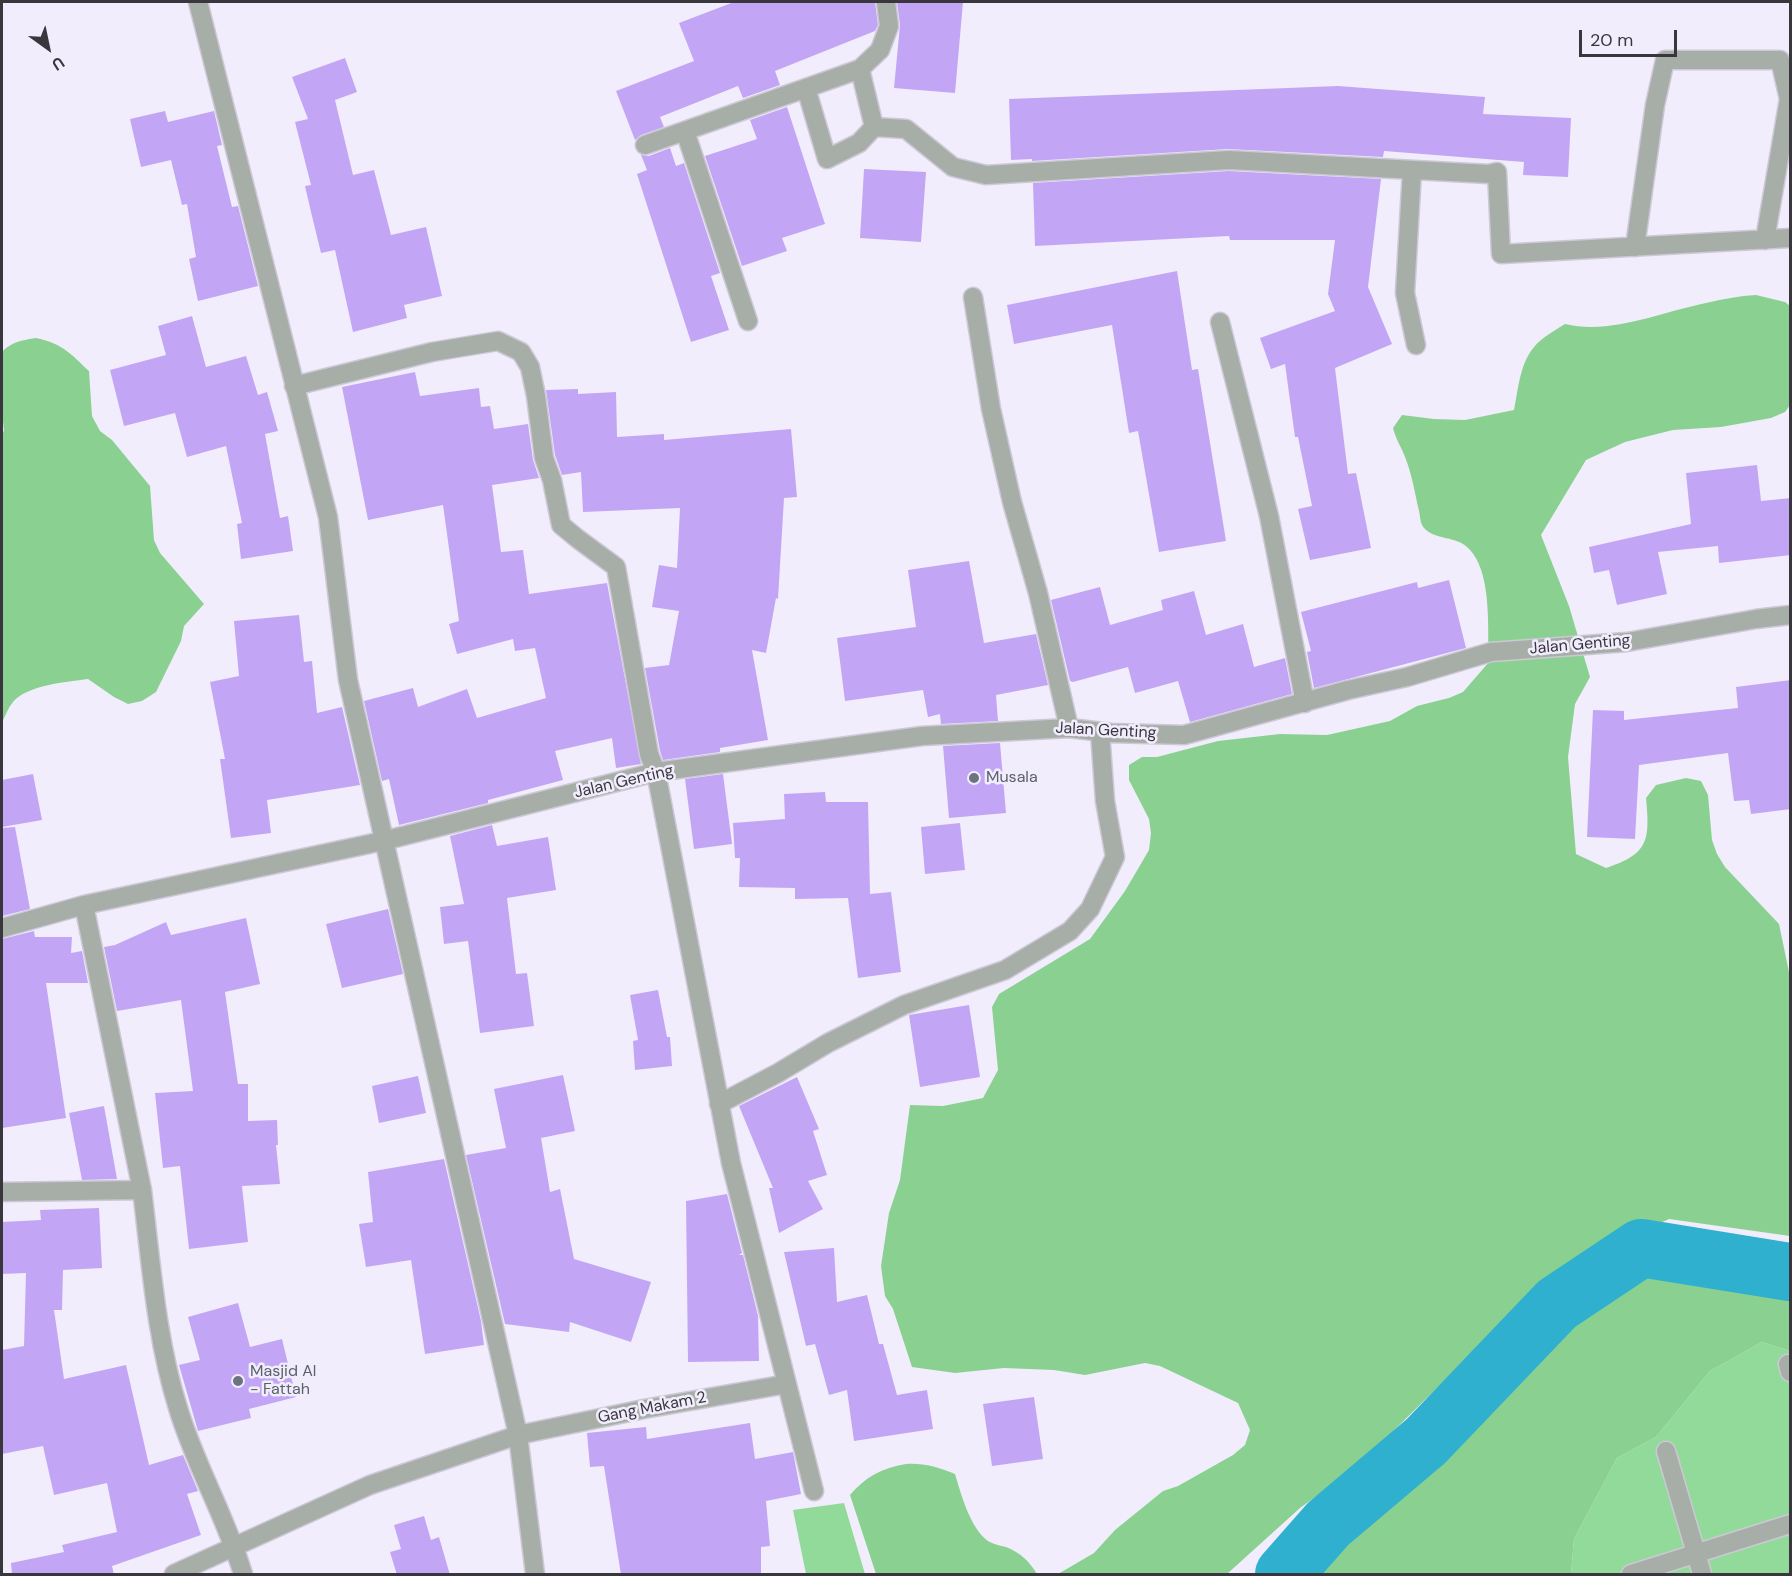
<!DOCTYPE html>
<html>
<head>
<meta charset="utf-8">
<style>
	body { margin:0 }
	#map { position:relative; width:1792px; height:1576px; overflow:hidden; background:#f2edfc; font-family:"DM Sans",sans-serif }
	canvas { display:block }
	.frame { position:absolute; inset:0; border:3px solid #39363e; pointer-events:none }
	.north { position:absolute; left:18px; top:18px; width:60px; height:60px; -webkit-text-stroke:4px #f2edfc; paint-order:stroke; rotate:147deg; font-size:16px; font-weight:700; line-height:24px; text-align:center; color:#39363e }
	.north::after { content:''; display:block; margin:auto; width:21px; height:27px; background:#39363e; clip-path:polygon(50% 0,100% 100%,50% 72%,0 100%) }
	.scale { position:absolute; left:1579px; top:30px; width:98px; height:27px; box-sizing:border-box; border:3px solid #39363e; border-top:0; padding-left:8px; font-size:18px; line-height:21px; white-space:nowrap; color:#39363e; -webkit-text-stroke:4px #f2edfc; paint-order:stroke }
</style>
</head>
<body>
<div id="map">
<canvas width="1792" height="1576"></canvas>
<div class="frame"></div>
<div class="north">U</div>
<div class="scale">20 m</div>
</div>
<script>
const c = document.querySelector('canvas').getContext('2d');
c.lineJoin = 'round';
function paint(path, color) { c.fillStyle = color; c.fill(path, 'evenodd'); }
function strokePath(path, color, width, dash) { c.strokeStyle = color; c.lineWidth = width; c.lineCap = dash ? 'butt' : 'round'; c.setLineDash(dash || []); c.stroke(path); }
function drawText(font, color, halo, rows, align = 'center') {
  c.font = font + ' "DM Sans",sans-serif'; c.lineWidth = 5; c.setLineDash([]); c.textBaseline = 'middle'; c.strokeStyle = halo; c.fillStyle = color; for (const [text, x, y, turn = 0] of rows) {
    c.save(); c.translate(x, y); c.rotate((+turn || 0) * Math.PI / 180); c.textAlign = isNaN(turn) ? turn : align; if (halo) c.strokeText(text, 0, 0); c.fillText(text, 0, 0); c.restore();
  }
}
paint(new Path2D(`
	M 1762,1342 L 1790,1351 L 1790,1574 L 1571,1574 L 1574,1539 L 1617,1458 L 1656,1437 L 1710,1371 Z
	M 844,1503 L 865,1574 L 806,1574 L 793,1510 Z`), '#92da9a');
paint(new Path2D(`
	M 1756,295 L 1785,302 L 1790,306 L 1790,405 L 1785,412 L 1771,418 L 1721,427 L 1673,430 L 1625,442 L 1586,460 L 1541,535 L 1569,606 L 1590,677 L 1575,704 L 1568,757 L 1576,854 L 1606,868 C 1649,854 1650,840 1646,798 L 1656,785 L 1686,778 L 1701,781 L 1708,795 L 1712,840 L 1717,854 L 1725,867 L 1779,924 L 1790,977 L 1790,1236 L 1669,1219 L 1608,1247 L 1519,1307 L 1376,1448 L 1366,1460 L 1300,1508 L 1227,1574 L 1058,1574 L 1094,1553 L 1115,1530 L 1163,1491 L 1178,1486 L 1233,1455 L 1245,1445 L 1250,1430 L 1238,1403 L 1160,1366 L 1145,1363 L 1085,1375 L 1054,1370 L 1004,1368 L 955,1373 L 912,1367 L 893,1309 L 885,1296 L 881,1266 L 889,1213 L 900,1180 L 910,1105 L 943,1106 L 983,1098 L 998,1070 L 992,1007 L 999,994 L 1090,939 L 1125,891 L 1149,850 L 1151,833 L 1149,819 L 1129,780 L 1129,765 L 1142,757 L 1157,757 L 1218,741 L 1280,734 L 1327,735 L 1390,721 L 1417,706 L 1449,698 L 1463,692 L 1489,662 C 1487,630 1494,564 1463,544 C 1450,536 1430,539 1422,525 C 1420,521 1420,515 1419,511 C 1415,494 1412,474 1405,457 C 1401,446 1396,440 1393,428 L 1402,415 L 1434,419 L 1465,420 L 1514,410 C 1519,386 1520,357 1541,340 C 1548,334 1557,329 1565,324 C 1611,335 1661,312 1706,303 C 1722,299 1739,296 1756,295 Z
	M 36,338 C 62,343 71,354 89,371 L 92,416 L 100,431 L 112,440 L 150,486 L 154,540 L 160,553 L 204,604 L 184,626 L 181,641 L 156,692 L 142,701 L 128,704 L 114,697 L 88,679 C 67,682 27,685 13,702 C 8,708 5,716 2,723 L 2,436 L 4,430 L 2,413 L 2,352 C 11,342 22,340 36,338 Z
	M 1665,1271 L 1730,1275 L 1779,1292 L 1790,1294 L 1790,1351 L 1762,1342 L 1710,1371 L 1656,1437 L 1617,1458 L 1574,1539 L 1571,1574 L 1299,1574 L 1385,1494 L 1439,1449 L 1458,1424 L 1567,1322 L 1635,1277 L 1648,1272 Z
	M 906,1464 C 924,1463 938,1467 955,1474 C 961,1494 970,1528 988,1541 C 993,1544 1001,1546 1006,1547 C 1021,1553 1029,1561 1037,1574 L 876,1574 L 850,1495 C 865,1477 882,1468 906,1464 Z`), '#8ad191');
strokePath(new Path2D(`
	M 1284,1574 L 1328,1524 L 1426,1441 L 1557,1304 L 1641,1248 L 1790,1272`), '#30b0cf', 58);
paint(new Path2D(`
	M 734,2 L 875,2 L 878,25 L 875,31 L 775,71 L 780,85 L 743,98 L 738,86 L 660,117 L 664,127 L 641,135 L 635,140 L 616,91 L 694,61 L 679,23 Z
	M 897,2 L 963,2 L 955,93 L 894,88 L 900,25 Z
	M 345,58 L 357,92 L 335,100 L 353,175 L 374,170 L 391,235 L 426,227 L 442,296 L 404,305 L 407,318 L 353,332 L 335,250 L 321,253 L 311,212 L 305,186 L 311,185 L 295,122 L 308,119 L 292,77 Z
	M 1338,86 L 1485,97 L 1483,114 L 1571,118 L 1568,177 L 1523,175 L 1524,162 L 1384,151 L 1383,157 L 1228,149 L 1032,161 L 1032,159 L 1011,160 L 1009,99 Z
	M 787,107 L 825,224 L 782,238 L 787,251 L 742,266 L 705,156 L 757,139 L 750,120 Z
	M 165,111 L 168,122 L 214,111 L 222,145 L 217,146 L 232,207 L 238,206 L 258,286 L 198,301 L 189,259 L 196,257 L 187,204 L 182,205 L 171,160 L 141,167 L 130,119 Z
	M 670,148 L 676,166 L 684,163 L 720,273 L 711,276 L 729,330 L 691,342 L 637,174 L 647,170 L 641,155 L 649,156 Z
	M 864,169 L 926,172 L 921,242 L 860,238 Z
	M 1229,171 L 1381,179 L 1368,287 L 1392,344 L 1335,368 L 1348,474 L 1356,473 L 1371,548 L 1310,560 L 1298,509 L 1312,506 L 1298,437 L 1295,437 L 1285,364 L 1271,369 L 1260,338 L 1335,311 L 1328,294 L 1335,240 L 1230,240 L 1229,236 L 1035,246 L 1033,183 Z
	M 1177,271 L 1192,370 L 1198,369 L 1226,541 L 1159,552 L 1138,431 L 1129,433 L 1112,325 L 1014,344 L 1007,305 Z
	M 192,316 L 206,367 L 246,356 L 258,395 L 267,392 L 278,431 L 265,434 L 280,518 L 288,516 L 293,551 L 241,559 L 237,524 L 242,523 L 226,446 L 187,457 L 175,413 L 124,426 L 110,370 L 166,355 L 158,326 Z
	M 415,372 L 420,396 L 479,388 L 481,407 L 490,406 L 494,429 L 528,424 L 533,460 L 539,478 L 492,485 L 501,552 L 523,550 L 529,594 L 607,583 L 641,764 L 616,768 L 612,738 L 555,751 L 563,780 L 488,800 L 488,803 L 399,825 L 389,779 L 382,781 L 364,701 L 413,688 L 418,707 L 467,689 L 477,718 L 546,698 L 535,648 L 515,651 L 513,639 L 457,654 L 449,624 L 459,621 L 443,505 L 368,520 L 342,387 Z
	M 578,389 L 578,394 L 616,392 L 617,437 L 664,434 L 664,440 L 791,429 L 797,497 L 784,498 L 778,599 L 776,598 L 766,653 L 752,650 L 768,740 L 720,748 L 720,752 L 663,760 L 660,751 L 645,668 L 669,665 L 679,611 L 652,607 L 659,565 L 677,568 L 680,508 L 583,512 L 581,472 L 562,475 L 555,455 L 546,390 Z
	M 1757,465 L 1761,501 L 1791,498 L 1791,555 L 1719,563 L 1718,546 L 1658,552 L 1667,594 L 1617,605 L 1609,570 L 1594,573 L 1589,547 L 1691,524 L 1686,473 Z
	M 969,561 L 984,643 L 1036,634 L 1048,685 L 996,695 L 998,721 L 941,724 L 940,714 L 928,717 L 923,690 L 845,701 L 837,638 L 916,627 L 908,570 Z
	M 1449,580 L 1466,648 L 1314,688 L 1307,652 L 1311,651 L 1301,612 L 1417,582 L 1418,588 Z
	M 1100,587 L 1110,625 L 1163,610 L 1161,600 L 1194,591 L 1206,635 L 1243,624 L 1254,667 L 1285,658 L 1292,694 L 1190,722 L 1178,681 L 1135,693 L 1128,667 L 1073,682 L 1070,681 L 1051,600 Z
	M 299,615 L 304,662 L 312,661 L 317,713 L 342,707 L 360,785 L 267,800 L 271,833 L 231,838 L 220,759 L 225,759 L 210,682 L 239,676 L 234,621 Z
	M 1791,680 L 1791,809 L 1751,814 L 1749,800 L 1734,801 L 1728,753 L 1639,765 L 1635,839 L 1587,837 L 1593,710 L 1624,711 L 1624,720 L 1738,708 L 1736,687 Z
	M 1000,743 L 1006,813 L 949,818 L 943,746 Z
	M 33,774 L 42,820 L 2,827 L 2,780 Z
	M 723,774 L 732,844 L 694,849 L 685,779 Z
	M 825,792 L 826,802 L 868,802 L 870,894 L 891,892 L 901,972 L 858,978 L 848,898 L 795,899 L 795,888 L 739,887 L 740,858 L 735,858 L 733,823 L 785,819 L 784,794 Z
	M 960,823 L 965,870 L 925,874 L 921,827 Z
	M 492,825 L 497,846 L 548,837 L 556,890 L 507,898 L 516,974 L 527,973 L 534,1026 L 480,1033 L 468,941 L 444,944 L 440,907 L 464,904 L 450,836 Z
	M 15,827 L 30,909 L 2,916 L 2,828 Z
	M 388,909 L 403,974 L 342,988 L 326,924 Z
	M 246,918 L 260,984 L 225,992 L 238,1084 L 248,1084 L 248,1121 L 277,1120 L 278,1145 L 276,1145 L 280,1184 L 242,1186 L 248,1242 L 189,1249 L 180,1166 L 163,1168 L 155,1093 L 193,1091 L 181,1000 L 117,1011 L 104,947 L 115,945 L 166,922 L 171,935 Z
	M 34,931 L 35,937 L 72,937 L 71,953 L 82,951 L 88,983 L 46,983 L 66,1118 L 2,1128 L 2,939 Z
	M 658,990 L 667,1037 L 670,1037 L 672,1066 L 635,1070 L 633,1041 L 638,1040 L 630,995 Z
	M 969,1005 L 980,1077 L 920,1087 L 909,1015 Z
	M 563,1075 L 575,1131 L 541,1138 L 550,1192 L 560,1189 L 574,1259 L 651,1282 L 631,1342 L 570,1322 L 569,1332 L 505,1324 L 466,1155 L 506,1148 L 494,1089 Z
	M 418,1076 L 426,1113 L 379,1123 L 372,1086 Z
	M 797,1077 L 819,1129 L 813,1131 L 827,1175 L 808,1181 L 823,1209 L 779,1233 L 769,1188 L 773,1188 L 739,1106 Z
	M 104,1106 L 117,1179 L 82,1180 L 69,1113 Z
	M 444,1159 L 481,1321 L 484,1345 L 425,1354 L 411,1260 L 366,1267 L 359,1224 L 373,1222 L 368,1172 Z
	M 727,1194 L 742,1253 L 739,1255 L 743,1255 L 758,1316 L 759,1361 L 688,1362 L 686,1201 Z
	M 99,1208 L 102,1268 L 63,1270 L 62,1310 L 54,1310 L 64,1379 L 126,1365 L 149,1465 L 183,1455 L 198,1491 L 187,1494 L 201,1535 L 112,1566 L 114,1575 L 12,1575 L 11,1563 L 64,1552 L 62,1545 L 117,1532 L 107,1483 L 54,1495 L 43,1446 L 2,1454 L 2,1350 L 24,1346 L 26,1273 L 2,1274 L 2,1222 L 41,1220 L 40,1210 Z
	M 834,1248 L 837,1302 L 867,1295 L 879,1344 L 883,1344 L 897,1395 L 927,1390 L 933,1429 L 854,1441 L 847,1390 L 829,1395 L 815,1344 L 806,1346 L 784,1252 Z
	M 238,1303 L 250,1347 L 282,1339 L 296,1397 L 249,1409 L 251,1418 L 198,1431 L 179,1365 L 200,1360 L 188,1317 Z
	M 1034,1397 L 1043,1459 L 992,1466 L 983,1404 Z
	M 750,1423 L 755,1459 L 793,1452 L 801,1494 L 766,1501 L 770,1546 L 761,1547 L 761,1575 L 621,1575 L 604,1466 L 590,1467 L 587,1433 L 646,1427 L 647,1439 Z
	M 424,1516 L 431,1540 L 439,1537 L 450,1575 L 397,1575 L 390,1552 L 401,1549 L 394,1525 Z`), '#c2a6f5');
const minor = new Path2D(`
	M 198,2 L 328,517 L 348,680 L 518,1435 L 535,1574
	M 860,69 L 874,127 L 906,129 L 953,167 L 986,175 L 1229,160 L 1489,174 L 1497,172 L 1501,254 L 1790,238
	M 806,88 L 827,159 L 859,143 L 874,127
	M 685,131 L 748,321
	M 645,145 L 860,69 L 880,50 L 889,26 L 886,2
	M 1412,170 L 1405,293 L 1416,345
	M 1635,247 L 1655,105 L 1665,60 L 1780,60 L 1789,99 L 1765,240
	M 973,297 L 991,409 L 1012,502 L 1038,593 L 1069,728
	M 1220,322 L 1269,516 L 1305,703
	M 294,386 L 432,352 L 498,341 L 521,352 L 530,367 L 536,396 L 544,458 L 552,480 L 561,525 L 578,539 L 616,567 L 649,754 L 656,772 L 731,1163 L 814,1491
	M 2,928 L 84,905
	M 719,1104 L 778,1073 L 828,1043 L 904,1005 L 1005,970 L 1070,931 L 1090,909 L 1115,857 L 1105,801 L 1100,732
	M 142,1190 L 84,905 L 383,841 L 656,772 L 922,736 L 1069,728 L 1111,733 L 1184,735 L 1348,690 L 1407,677 L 1491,652 L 1627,642 L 1756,619 L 1790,615
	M 2,1192 L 142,1190 C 151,1262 156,1338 178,1408 C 195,1465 226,1517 243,1574
	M 1788,1364 L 1790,1372
	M 1666,1451 L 1702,1574
	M 174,1574 L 370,1485 L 518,1435 L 644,1409 L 787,1384
	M 1631,1574 L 1790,1524`);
strokePath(minor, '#cdc8d6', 21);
strokePath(minor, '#a7aea8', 18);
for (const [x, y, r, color] of [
	[974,778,6,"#6b7280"],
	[238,1381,6,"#6b7280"]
]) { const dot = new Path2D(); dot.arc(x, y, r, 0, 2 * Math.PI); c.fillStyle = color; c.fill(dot); strokePath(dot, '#f2edfc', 2); }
drawText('16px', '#39363e', '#f2edfc', [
	["Jalan Genting",1580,645,-5],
	["Jalan Genting",1106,731,3],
	["Jalan Genting",624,782,-13],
	["Gang Makam 2",652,1408,-11]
]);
drawText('16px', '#5b616d', '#f2edfc', [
	["Musala",986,778],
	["Masjid Al",250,1372],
	["- Fattah",250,1390]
], 'left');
</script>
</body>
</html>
